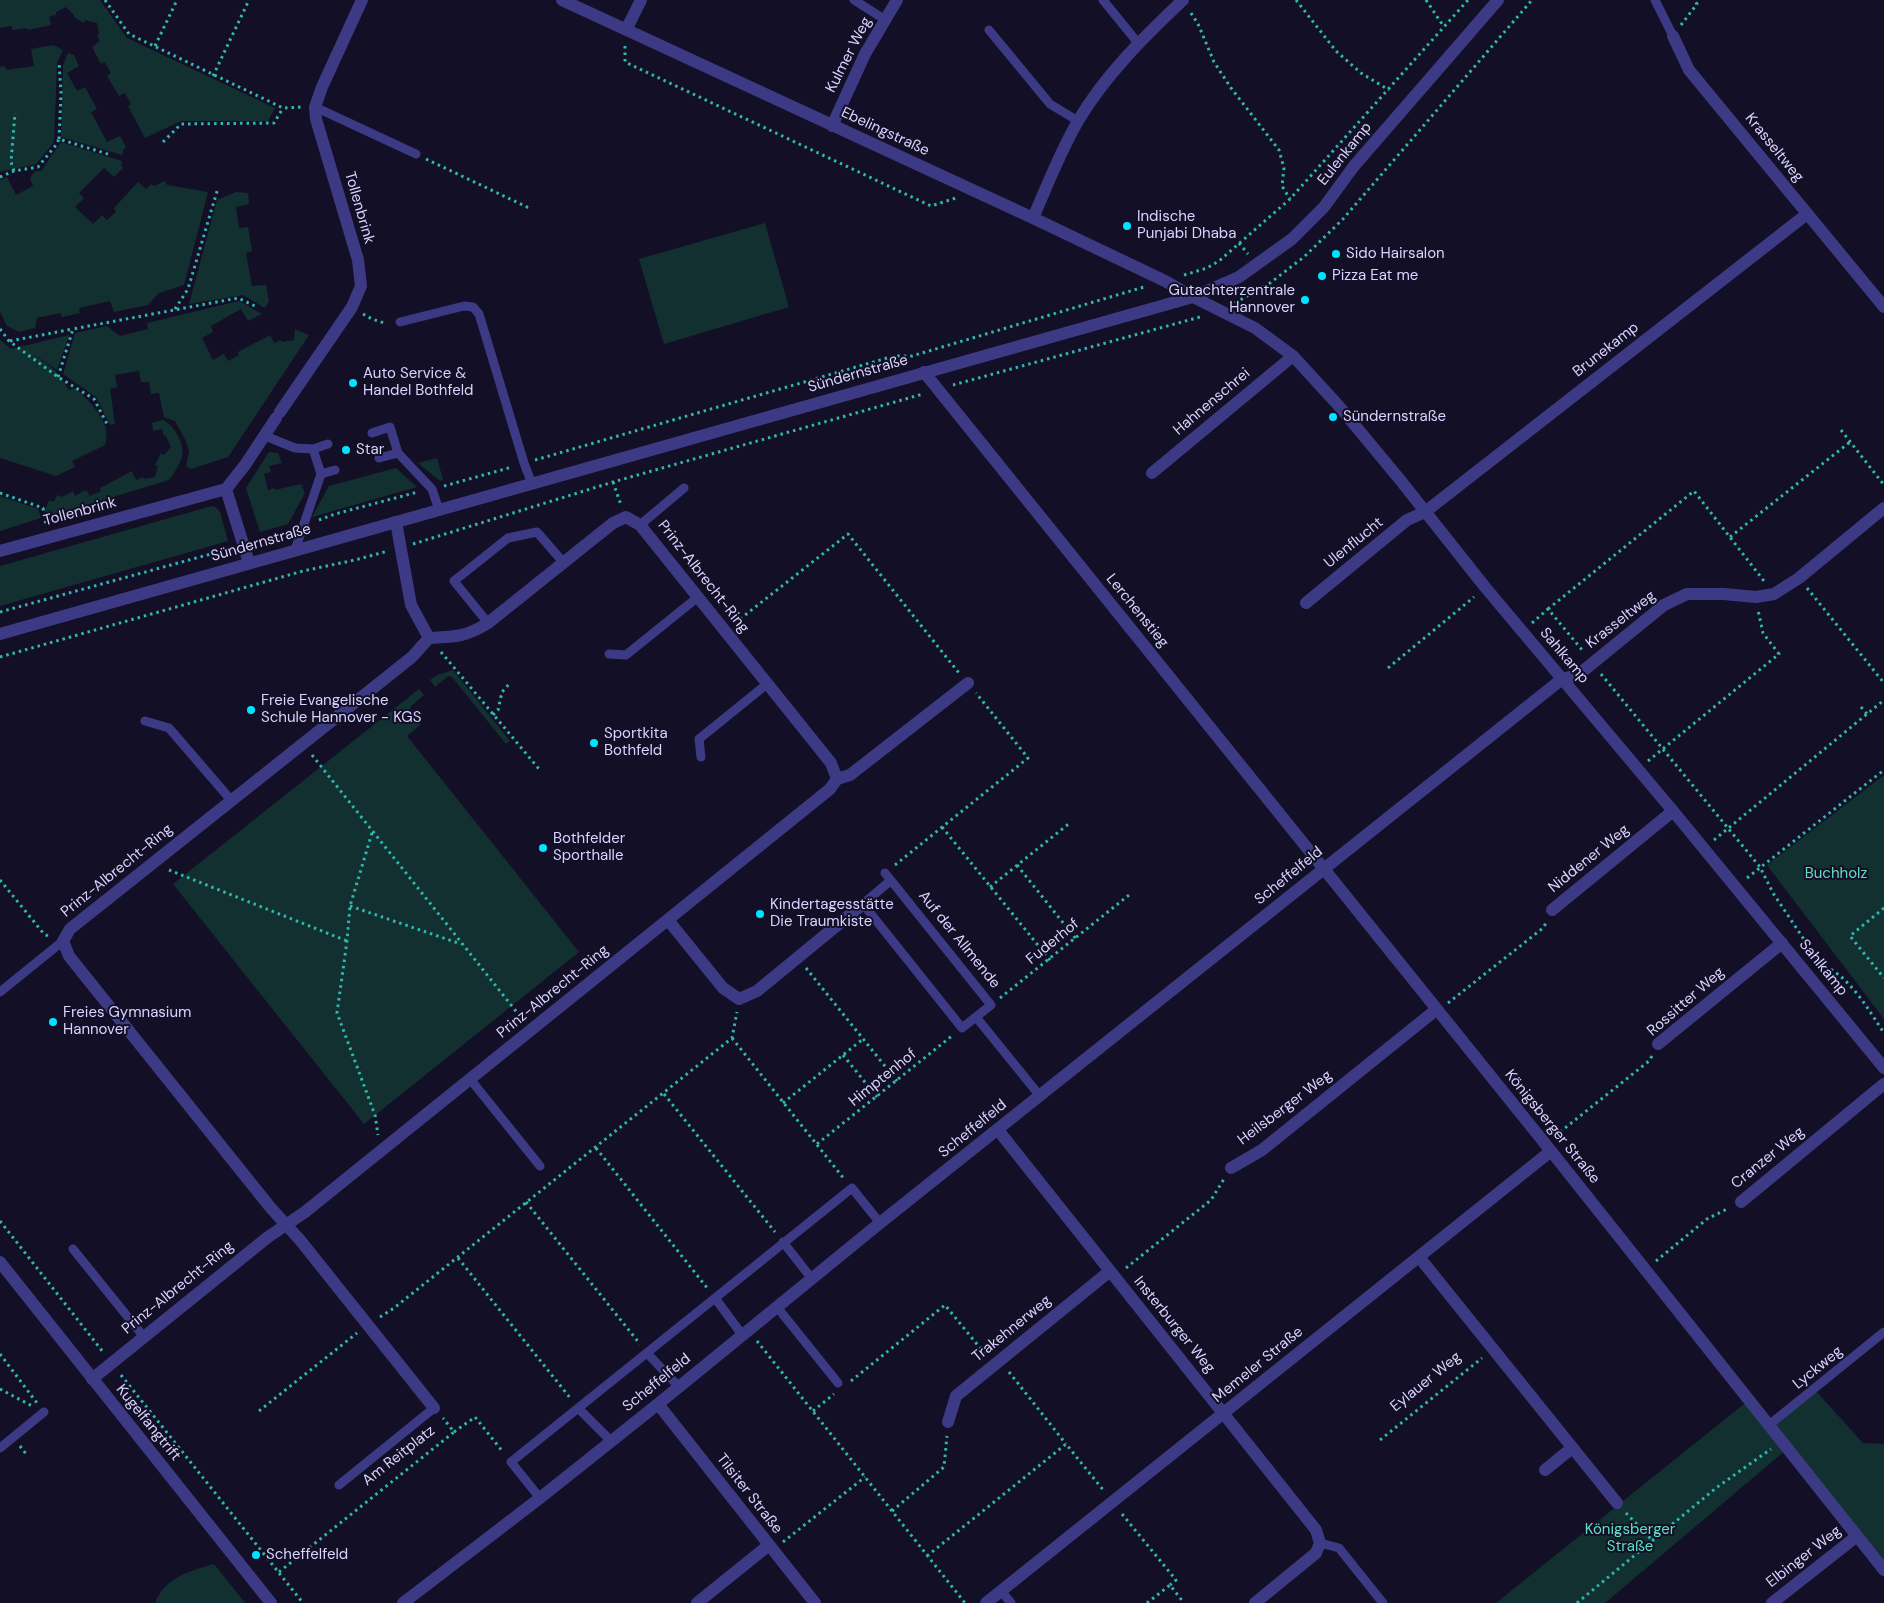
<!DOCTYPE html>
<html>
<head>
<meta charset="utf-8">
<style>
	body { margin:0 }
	canvas { display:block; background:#130f26 }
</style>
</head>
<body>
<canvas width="1884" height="1603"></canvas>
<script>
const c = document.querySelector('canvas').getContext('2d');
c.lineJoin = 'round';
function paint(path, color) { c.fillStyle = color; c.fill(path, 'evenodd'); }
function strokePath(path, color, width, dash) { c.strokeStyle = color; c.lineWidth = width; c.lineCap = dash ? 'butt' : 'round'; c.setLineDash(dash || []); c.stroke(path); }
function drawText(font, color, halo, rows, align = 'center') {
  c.font = font + ' "DM Sans",sans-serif'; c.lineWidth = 4; c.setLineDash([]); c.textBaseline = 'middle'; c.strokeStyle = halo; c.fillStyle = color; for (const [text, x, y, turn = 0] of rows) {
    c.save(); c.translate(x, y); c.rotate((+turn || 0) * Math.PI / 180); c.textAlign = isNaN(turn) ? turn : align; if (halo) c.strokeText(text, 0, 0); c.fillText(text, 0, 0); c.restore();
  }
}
paint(new Path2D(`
	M 0,0 L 100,0 L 127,38 L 275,108 L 268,121 L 181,121 L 145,138 L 128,106 L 131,104 L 125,93 L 119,96 L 107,76 L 111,73 L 105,62 L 101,64 L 92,47 L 100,41 L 97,35 L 99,34 L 97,23 L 85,20 L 84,23 L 74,17 L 74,15 L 66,7 L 56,12 L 56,15 L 49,17 L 51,25 L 28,30 L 27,28 L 12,30 L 12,26 L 0,28 Z
	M 53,45 L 63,50 L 57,63 L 54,142 L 36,164 L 0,172 L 0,67 L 5,66 L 6,70 L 34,66 L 31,49 Z
	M 68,53 L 74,55 L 79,66 L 67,73 L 77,91 L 85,87 L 97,109 L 91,112 L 107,142 L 120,136 L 126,147 L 124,149 L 122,155 L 61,137 L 63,65 Z
	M 61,142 L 122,161 L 121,165 L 123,168 L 114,177 L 104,168 L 79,193 L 84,198 L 75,207 L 93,224 L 102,215 L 107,220 L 116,212 L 114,208 L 138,182 L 146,189 L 151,184 L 154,186 L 165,181 L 167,185 L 208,192 L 184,285 L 159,293 L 148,305 L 114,312 L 110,301 L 79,308 L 80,313 L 62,317 L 60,313 L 37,318 L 35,328 L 19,332 L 7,326 L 0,312 L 0,180 L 7,177 L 16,195 L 33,186 L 30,178 L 35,171 L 41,171 Z
	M 236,192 L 248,193 L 249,204 L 236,207 L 239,228 L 248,227 L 252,251 L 246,253 L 252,286 L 266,285 L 269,301 L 265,308 L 243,295 L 189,304 L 217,200 Z
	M 765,223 L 789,307 L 664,344 L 639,259 Z
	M 239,301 L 262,314 L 248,321 L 241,309 L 211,326 L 213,332 L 202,338 L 213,360 L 224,354 L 228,361 L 239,355 L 238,352 L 270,335 L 274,343 L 281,340 L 282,342 L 294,340 L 295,329 L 309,335 L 228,457 L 191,469 L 186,467 L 189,451 L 186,441 L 175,421 L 164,417 L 159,393 L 151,394 L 149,382 L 141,382 L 139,371 L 115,375 L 117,387 L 110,389 L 115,424 L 110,425 L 96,397 L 63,374 L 75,333 L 107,326 L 120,336 L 148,329 L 147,323 Z
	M 69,335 L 57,370 L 32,353 L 56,371 L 69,390 L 75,388 C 90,401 113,424 105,445 L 72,461 L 75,467 L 56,476 L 0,458 L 0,340 L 11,349 Z
	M 163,420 C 174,425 185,444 182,456 C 180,464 174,473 169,480 L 47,517 L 45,511 L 49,500 L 54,502 L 57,495 L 62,497 L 73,491 L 75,496 L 86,490 L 90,496 L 101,491 L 100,488 L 132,471 L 136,480 L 143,477 L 144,479 L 155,477 L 158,466 L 155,465 L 161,453 L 164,455 L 171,447 L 166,436 L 164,436 L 162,429 L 153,431 L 152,423 Z
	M 269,452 L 278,453 L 282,463 L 269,466 L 271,472 L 264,474 L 268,490 L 275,488 L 275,490 L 301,484 L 305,493 L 288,524 L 260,532 L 246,488 Z
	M 437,458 L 443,480 L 440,481 L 418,463 Z
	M 396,468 L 417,487 L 312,517 L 329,486 Z
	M 0,496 L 38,509 L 41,518 L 0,531 Z
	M 212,506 L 217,508 L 220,512 L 228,541 L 0,606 L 0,566 Z
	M 453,670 L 510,741 L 506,744 L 452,677 L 448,676 L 435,687 L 430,680 L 437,675 Z
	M 419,689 L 424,695 L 411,706 L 410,710 L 421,724 L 407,736 L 579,952 L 364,1124 L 173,884 Z
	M 1884,775 L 1884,1019 L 1767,865 Z
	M 1814,1389 L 1863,1443 L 1884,1444 L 1884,1570 L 1787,1449 L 1605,1603 L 1496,1603 L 1749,1400 L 1769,1425 Z
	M 214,1564 L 245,1603 L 155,1603 C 165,1577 190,1571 214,1564 Z`), '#12302f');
strokePath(new Path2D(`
	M 105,0 L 129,34 L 283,108 L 302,107
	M 1296,0 L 1336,51 L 1361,73 L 1389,90
	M 1426,0 L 1444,27
	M 1191,13 L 1198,24 L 1214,62 L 1231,88 L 1279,150 L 1284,168 L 1282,186 L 1290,199
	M 1681,25 L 1697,4 L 1694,0
	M 155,46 L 177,0
	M 625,46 L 625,62 L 931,206 L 956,198
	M 213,76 L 249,0
	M 59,139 L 61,93 L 59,62
	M 163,142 L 181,124 L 274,123 L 283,108
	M 426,159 L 529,208
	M 14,171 L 11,162 L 15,113
	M 0,177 L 14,171 L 38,167 L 56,145 L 59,139 L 111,155
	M 1239,243 L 1248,254
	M 1184,275 L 1207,268 L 1219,261 L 1290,199 L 1468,0
	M 1235,303 L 1270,283 L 1304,257 L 1343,219 L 1532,0
	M 175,309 L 188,289 L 218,188
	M 363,314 L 372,319 L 387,324
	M 0,329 L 9,341 L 58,377 L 94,399 L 107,424
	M 10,341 L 73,329
	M 58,377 L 73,329 L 238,298 L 255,306
	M 953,385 L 1200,317
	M 1841,430 L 1884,485
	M 535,460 L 894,356 L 912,356 L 1144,287
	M 613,482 L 621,505
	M 444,486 L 512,467
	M 0,493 L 43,508 L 46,525
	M 319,520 L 335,514 L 418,492
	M 1730,537 L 1850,442
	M 257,541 L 289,531
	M 413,544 L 613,482 L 923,394
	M 1807,588 L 1884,683
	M 1548,609 L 1694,491 L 1764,581
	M 0,612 L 229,549
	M 735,623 L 848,534 L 959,673
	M 1532,623 L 1548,609 L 1583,651
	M 441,652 L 539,769
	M 0,657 L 303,571 L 355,560 L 388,551
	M 1388,668 L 1474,597
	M 1601,674 L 1760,867 L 1773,893 L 1821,965
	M 1861,707 L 1867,714
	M 493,715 L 498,710 L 502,692 L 510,683
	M 312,755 L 523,1020
	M 1648,761 L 1779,654 L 1763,633 L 1758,610
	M 942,827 L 1050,960
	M 372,833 L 350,906 L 347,941 L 337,1013 L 375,1115 L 378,1135
	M 1714,840 L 1884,700
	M 895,865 L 1028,758 L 976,693
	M 1017,865 L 1076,939
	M 169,870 L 347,941
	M 1747,878 L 1884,770
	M 0,880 L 44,934 L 48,936
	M 990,887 L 1071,822
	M 350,906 L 461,944
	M 1884,908 L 1850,936 L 1884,978
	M 1819,964 C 1848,973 1868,1009 1884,1033
	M 806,968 L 897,1081
	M 1000,998 L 1129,895
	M 1448,1003 L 1543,928 L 1546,923
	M 732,1038 L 845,1180
	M 843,1055 L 877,1097
	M 664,1094 L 775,1232
	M 783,1103 L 863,1039
	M 1555,1136 L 1649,1061 L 1652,1056
	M 817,1144 L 953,1035
	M 596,1148 L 708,1289
	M 526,1202 L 640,1344
	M 0,1221 L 103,1352
	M 458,1258 L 571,1399
	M 1656,1261 L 1707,1219 L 1729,1208
	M 1126,1268 L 1211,1200 L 1224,1179
	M 380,1317 L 394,1308 L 732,1038 L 737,1012
	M 757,1341 L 965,1603
	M 0,1354 L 37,1403
	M 1009,1372 L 1066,1444
	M 121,1375 L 303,1603
	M 851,1381 L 945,1305 L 985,1354
	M 0,1389 L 32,1406
	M 259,1411 L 357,1333
	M 813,1411 L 834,1394
	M 454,1432 L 475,1417 L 503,1452
	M 1380,1440 L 1482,1358
	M 20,1446 L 26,1454
	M 892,1511 L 944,1467 L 947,1436
	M 1626,1513 L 1652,1540
	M 1122,1514 L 1176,1580 L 1170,1585
	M 783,1542 L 865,1477
	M 927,1556 L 1066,1444 L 1104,1491
	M 279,1572 L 454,1432 L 443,1418
	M 1147,1603 L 1170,1585 L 1184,1603
	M 1577,1603 L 1716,1488 L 1771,1449`), '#2fb8b0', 3, [2.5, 4]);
strokePath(new Path2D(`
	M 854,0 L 884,19
	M 1103,0 L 1138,43
	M 1655,0 L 1673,36
	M 989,30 L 1050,104 L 1078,121
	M 315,107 L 416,154
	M 400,322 L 464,306 L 473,307 L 479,314 L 524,463 L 532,484
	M 372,433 L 390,427 L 398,453
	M 265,436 L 295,448 L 313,449 L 321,474
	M 313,449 L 328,444
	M 379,458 L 398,453 L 432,489 L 439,510
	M 640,525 L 684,488
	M 295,550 L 321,474 L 335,470
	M 488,623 L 454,581 L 508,538 L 537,532 L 563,562
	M 609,654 L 626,655 L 698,597
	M 145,721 L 169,728 L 231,800
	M 701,757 L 699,739 L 767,684
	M 885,873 L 991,1005 L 962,1028 L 863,904 L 890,881
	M 0,992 L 63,941
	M 976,1017 L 1040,1096
	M 470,1079 L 540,1166
	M 783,1242 L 812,1279
	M 73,1249 L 144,1337
	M 715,1298 L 743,1336
	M 777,1307 L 838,1383
	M 647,1353 L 679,1387
	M 578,1408 L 611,1441
	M 1769,1425 L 1884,1332
	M 0,1448 L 44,1412
	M 339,1485 L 434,1408
	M 540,1498 L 511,1462 L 852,1188 L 880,1223
	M 1320,1543 L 1339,1548 L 1383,1603
	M 1001,1591 L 1011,1603`), '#3d3a85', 9);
strokePath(new Path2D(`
	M 562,0 L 1033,218 L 1165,281 L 1193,297
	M 626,30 L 641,0
	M 1673,36 L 1689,70 L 1884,307
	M 832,126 L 865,54 L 897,0
	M 1033,218 C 1047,186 1060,152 1078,121 C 1105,75 1144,37 1183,0
	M 924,372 L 1551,1151 L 1884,1570
	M 280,412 L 352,307 L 361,286 L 358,260 L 316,119 L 315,107 L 322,87 L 362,0
	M 1152,473 L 1293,356
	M 226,489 L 245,465 L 276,418
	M 396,522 L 411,605 L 429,638
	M 0,551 L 226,489 L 249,563
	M 1306,603 L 1407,520 L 1425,512 L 1807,214
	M 837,779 L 850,775 L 968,683
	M 1552,910 L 1673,811
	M 668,920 L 723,988 L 739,999 L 757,991 L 863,904
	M 1658,1044 L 1782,943
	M 998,1130 L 1316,1530 L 1320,1543 L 1316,1553 L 1255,1603
	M 1231,1168 L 1262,1150 L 1437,1009
	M 1741,1202 L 1884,1084
	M 1419,1257 L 1617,1503
	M 92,1379 L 268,1237 L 305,1212 L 830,789 L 837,779 L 831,763 L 640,525 L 626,517 L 613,523 L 488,623 C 466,637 455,637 429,638 L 412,657 L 70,929 L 63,941 L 69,956 L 270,1207 L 300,1240 L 434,1408
	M 658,1404 L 815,1603
	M 948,1422 L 956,1396 L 1110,1271
	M 1545,1470 L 1572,1448
	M 403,1603 L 540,1498 L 658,1404 L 880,1223 L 1562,679 L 1578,675 L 1664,605 L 1687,594 L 1724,594 L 1756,597 L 1774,594 L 1799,578 L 1884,508
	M 697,1603 L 769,1545
	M 986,1603 L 1551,1151
	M 1772,1603 L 1857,1536`), '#3d3a85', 12);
strokePath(new Path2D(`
	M 1193,297 L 1255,328 L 1293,356 L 1338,405 L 1401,481 L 1485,587 L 1673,811 L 1884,1068
	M 0,634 L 1193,297 L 1239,277 L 1292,239 L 1324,207 L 1354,166 L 1498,0
	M 0,1262 L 271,1603`), '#3d3a85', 12);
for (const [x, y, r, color] of [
	[1127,226,5,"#00e5ff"],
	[1336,254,5,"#00e5ff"],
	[1322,276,5,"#00e5ff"],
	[1305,300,5,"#00e5ff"],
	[353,383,5,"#00e5ff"],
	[1333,417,5,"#00e5ff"],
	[346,450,5,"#00e5ff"],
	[251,710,5,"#00e5ff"],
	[594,743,5,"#00e5ff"],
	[543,848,5,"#00e5ff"],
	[760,914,5,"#00e5ff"],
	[53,1022,5,"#00e5ff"],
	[256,1555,5,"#00e5ff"]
]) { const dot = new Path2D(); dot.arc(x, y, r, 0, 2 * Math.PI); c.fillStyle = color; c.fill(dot); strokePath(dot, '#130f26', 2); }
drawText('15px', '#d9d4ff', '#130f26', [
	["Kulmer Weg",849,55,-63],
	["Ebelingstraße",885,132,25],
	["Krasseltweg",1774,148,51],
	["Eulenkamp",1345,154,-51],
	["Tollenbrink",359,208,74],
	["Brunekamp",1606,350,-38],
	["Sündernstraße",858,374,-16],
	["Hahnenschrei",1212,402,-40],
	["Tollenbrink",80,512,-15],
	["Sündernstraße",261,543,-16],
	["Ulenflucht",1354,543,-39],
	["Prinz-Albrecht-Ring",703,577,52],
	["Lerchenstieg",1137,611,51],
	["Krasseltweg",1621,620,-38],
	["Sahlkamp",1564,656,50],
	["Niddener Weg",1589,859,-39],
	["Prinz-Albrecht-Ring",117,871,-39],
	["Scheffelfeld",1289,876,-39],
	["Auf der Allmende",959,940,51],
	["Fuderhof",1053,942,-39],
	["Sahlkamp",1823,968,51],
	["Prinz-Albrecht-Ring",553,992,-39],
	["Rossitter Weg",1686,1002,-41],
	["Himptenhof",883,1078,-39],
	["Heilsberger Weg",1285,1108,-37],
	["Königsberger Straße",1552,1127,51],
	["Scheffelfeld",973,1129,-39],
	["Cranzer Weg",1768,1158,-39],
	["Prinz-Albrecht-Ring",178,1288,-39],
	["Insterburger Weg",1174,1325,51],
	["Trakehnerweg",1012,1329,-39],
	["Memeler Straße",1258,1365,-39],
	["Lyckweg",1818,1368,-39],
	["Eylauer Weg",1426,1382,-39],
	["Scheffelfeld",657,1383,-39],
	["Kugelfangtrift",148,1423,51],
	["Am Reitplatz",399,1456,-38],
	["Tilsiter Straße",749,1494,52],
	["Elbinger Weg",1804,1557,-38]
]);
drawText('15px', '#d9d4ff', '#130f26', [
	["Indische",1137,217],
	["Punjabi Dhaba",1137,234],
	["Sido Hairsalon",1346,254],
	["Pizza Eat me",1332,276],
	["Gutachterzentrale",1295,291,"right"],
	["Hannover",1295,308,"right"],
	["Auto Service &",363,374],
	["Handel Bothfeld",363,391],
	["Sündernstraße",1343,417],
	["Star",356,450],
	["Freie Evangelische",261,701],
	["Schule Hannover - KGS",261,718],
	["Sportkita",604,734],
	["Bothfeld",604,751],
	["Bothfelder",553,839],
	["Sporthalle",553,856],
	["Kindertagesstätte",770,905],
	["Die Traumkiste",770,922],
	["Freies Gymnasium",63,1013],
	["Hannover",63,1030],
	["Scheffelfeld",266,1555]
], 'left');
drawText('15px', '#5fe0c0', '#130f26', [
	["Buchholz",1836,874],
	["Königsberger",1630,1530],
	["Straße",1630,1547]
]);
</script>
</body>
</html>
